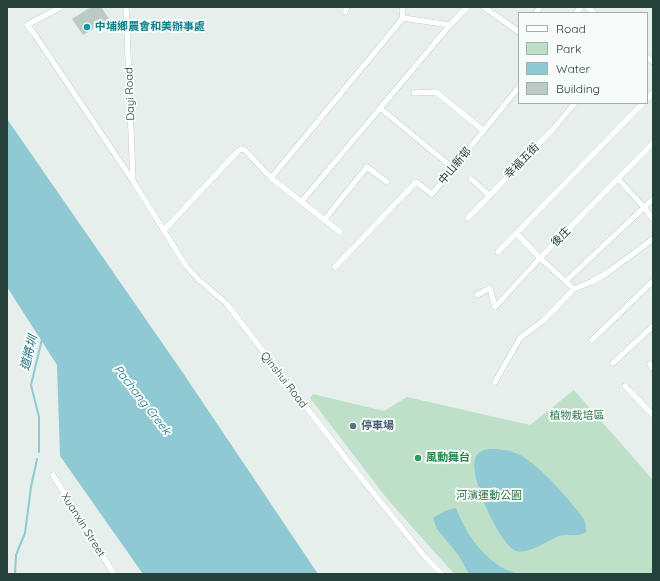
<!DOCTYPE html>
<html>
<head>
<meta charset="utf-8">
<style>
	body { margin:0 }
	#map { position:relative; width:660px; height:581px; overflow:hidden; background:#e6efeb; font-family:Quicksand,sans-serif }
	canvas { display:block }
	.frame { position:absolute; inset:0; border:8px solid #24423a; pointer-events:none }
	.legend { position:absolute; left:518px; top:12px; width:130px; height:92px; box-sizing:border-box; background:#f7fbf9; border:1px solid #a3b1ad; margin:0; padding:5px 7px; list-style:none; font-size:12px; color:#24423a }
	.legend li { display:flex; align-items:center; gap:8px; height:20px }
	.legend b { width:20px; border:1px solid #a3b1ad }
</style>
</head>
<body>
<div id="map">
<canvas width="660" height="581"></canvas>
<div class="frame"></div>
<ul class="legend">
<li><b style="height:5px;background:#fff"></b>Road</li>
<li><b style="height:11px;background:#bfe0c8"></b>Park</li>
<li><b style="height:11px;background:#8ec9d4"></b>Water</li>
<li><b style="height:11px;background:#bbcac4"></b>Building</li>
</ul>
</div>
<script>
const c = document.querySelector('canvas').getContext('2d');
c.lineJoin = 'round';
function paint(path, color) { c.fillStyle = color; c.fill(path, 'evenodd'); }
function strokePath(path, color, width, dash) { c.strokeStyle = color; c.lineWidth = width; c.lineCap = dash ? 'butt' : 'round'; c.setLineDash(dash || []); c.stroke(path); }
function drawText(font, color, halo, rows, align = 'center') {
  c.font = font + ' Quicksand,"Noto Sans TC",sans-serif'; c.lineWidth = 4; c.setLineDash([]); c.textBaseline = 'middle'; c.strokeStyle = halo; c.fillStyle = color; for (const [text, x, y, turn = 0] of rows) {
    c.save(); c.translate(x, y); c.rotate((+turn || 0) * Math.PI / 180); c.textAlign = isNaN(turn) ? turn : align; if (halo) c.strokeText(text, 0, 0); c.fillText(text, 0, 0); c.restore();
  }
}
paint(new Path2D(`
	M 574,390 L 653,480 L 653,574 L 455,574 L 448,567 L 388,500 L 310,398 L 313,394 L 384,411 L 407,397 L 530,425 Z`), '#bfe0c8');
paint(new Path2D(`
	M 7,119 L 183,373 L 318,574 L 143,574 L 60,456 L 57,365 L 7,287 Z
	M 489,449 C 500,449 512,450 522,456 C 542,469 560,489 575,508 C 578,511 582,516 584,520 C 586,524 586,528 586,532 C 578,538 568,533 559,536 C 549,540 527,555 516,551 C 499,544 469,476 475,459 C 477,452 483,450 489,449 Z
	M 456,508 C 465,531 477,550 498,565 C 503,569 511,571 518,574 L 469,574 L 459,556 L 437,529 L 433,518 L 445,511 Z`), '#8ec9d4');
strokePath(new Path2D(`
	M 39,452 L 39,417 L 31,385 L 42,339
	M 15,574 L 16,555 L 25,533 L 31,487 L 37,459`), '#8ec9d4', 2);
paint(new Path2D(`
	M 91,7 L 101,7 L 109,19 L 83,35 L 72,19 Z`), '#bbcac4');
const street = new Path2D(`
	M 61,7 L 27,25 L 35,35 L 133,181 L 186,266 L 199,280 L 226,303 L 347,460 L 425,557 L 442,574
	M 126,7 L 133,181
	M 484,7 L 519,32
	M 587,7 L 594,13
	M 345,12 L 347,7
	M 536,13 L 540,7
	M 576,13 L 581,7
	M 403,18 L 450,25
	M 647,57 L 653,62
	M 414,93 L 436,92 L 484,131
	M 647,99 L 653,93
	M 380,108 L 453,168
	M 271,178 L 403,18 L 402,10 L 404,7
	M 471,179 L 490,196
	M 618,179 L 644,207 L 653,219
	M 302,201 L 450,25 L 467,7
	M 468,218 L 554,128 L 575,103
	M 325,219 L 367,167 L 387,182
	M 164,230 L 238,151 L 241,149 L 245,150 L 271,178 L 340,232
	M 516,233 L 540,258 L 574,289
	M 498,252 L 643,103
	M 335,267 L 416,182 L 432,194 L 519,87
	M 566,281 L 653,199
	M 477,295 L 490,288 L 495,307 L 540,258 L 653,143
	M 592,340 L 653,281
	M 613,363 L 653,326
	M 650,364 L 653,368
	M 495,382 L 520,338 L 544,320 L 574,289 L 591,282 L 607,273 L 653,239
	M 625,386 L 653,415
	M 53,475 L 114,574`);
strokePath(street, '#a8b8b2', 6);
strokePath(street, '#fff', 5.5);
for (const [x, y, r, color] of [
	[87,27,4,"#0f9aa8"],
	[353,426,4,"#5c6f8a"],
	[418,458,4,"#2e9e5b"]
]) { const dot = new Path2D(); dot.arc(x, y, r, 0, 2 * Math.PI); c.fillStyle = color; c.fill(dot); strokePath(dot, '#f7fbf9', 1.5); }
drawText('bold 11px', '#0d838f', '#f7fbf9', [
	["中埔鄉農會和美辦事處",95,27]
], 'left');
drawText('11px', '#24423a', '#f7fbf9', [
	["Dayi Road",130,94,-92],
	["幸福五街",522,161,-46],
	["中山新邨",455,166,-50],
	["後庄",561,237,-45],
	["Qinshui Road",284,380,52],
	["Xuanxin Street",83,525,58]
]);
drawText('11px', '#2d7a4b', '#f7fbf9', [
	["植物栽培區",577,416],
	["河濱運動公園",489,496]
]);
drawText('bold 11px', '#4e5e75', '#f7fbf9', [
	["停車場",361,426]
], 'left');
drawText('bold 11px', '#27864d', '#f7fbf9', [
	["風動舞台",426,458]
], 'left');
drawText('italic 12px', '#1c6f80', '#f7fbf9', [
	["道將圳",29,353,-76],
	["Pachang Creek",142,400,52]
]);
</script>
</body>
</html>
